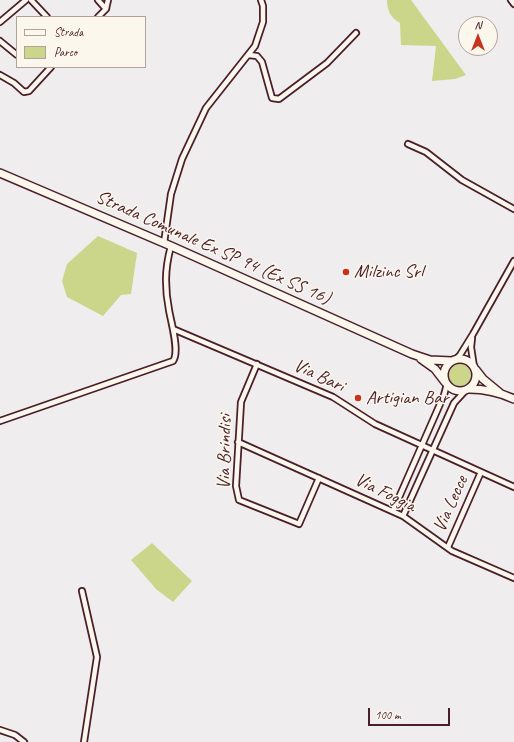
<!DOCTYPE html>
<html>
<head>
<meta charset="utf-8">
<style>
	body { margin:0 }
	#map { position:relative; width:514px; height:742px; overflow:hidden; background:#efedee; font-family:Caveat,sans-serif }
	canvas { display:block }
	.legend { position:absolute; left:16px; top:16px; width:130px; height:52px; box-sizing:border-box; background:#fbf7ec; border:1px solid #b4a19f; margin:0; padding:5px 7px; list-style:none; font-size:12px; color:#4a1f2b }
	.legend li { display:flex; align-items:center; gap:8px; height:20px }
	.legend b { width:20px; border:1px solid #b4a19f }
	.north { position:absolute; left:458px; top:16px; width:40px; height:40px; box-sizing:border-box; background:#fbf7ec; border:1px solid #b4a19f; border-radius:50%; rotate:0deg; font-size:11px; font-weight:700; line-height:16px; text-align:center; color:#4a1f2b }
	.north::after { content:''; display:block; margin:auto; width:14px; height:18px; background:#c8321e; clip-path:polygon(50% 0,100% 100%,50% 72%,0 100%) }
	.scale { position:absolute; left:368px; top:708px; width:82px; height:18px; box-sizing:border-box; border:2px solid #4a1f2b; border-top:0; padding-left:5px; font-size:12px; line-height:14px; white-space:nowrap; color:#4a1f2b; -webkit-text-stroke:3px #fbf7ec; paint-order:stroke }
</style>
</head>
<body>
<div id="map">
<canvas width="514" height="742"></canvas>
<ul class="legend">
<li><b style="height:5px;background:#fbf7ec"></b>Strada</li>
<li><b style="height:11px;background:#cbd68a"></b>Parco</li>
</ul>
<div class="north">N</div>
<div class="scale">100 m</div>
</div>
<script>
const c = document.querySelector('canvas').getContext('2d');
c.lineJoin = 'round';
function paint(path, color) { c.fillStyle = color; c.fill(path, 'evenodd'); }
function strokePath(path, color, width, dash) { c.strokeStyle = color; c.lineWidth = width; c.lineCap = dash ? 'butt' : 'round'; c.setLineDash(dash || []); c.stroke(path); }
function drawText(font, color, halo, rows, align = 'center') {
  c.font = font + ' Caveat,sans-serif'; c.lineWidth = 3; c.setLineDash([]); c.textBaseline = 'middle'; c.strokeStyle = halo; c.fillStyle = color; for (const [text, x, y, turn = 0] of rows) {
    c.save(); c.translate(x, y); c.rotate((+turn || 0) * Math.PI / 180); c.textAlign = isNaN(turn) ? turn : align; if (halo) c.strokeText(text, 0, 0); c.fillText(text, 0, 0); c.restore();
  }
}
paint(new Path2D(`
	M 387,0 L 411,0 L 466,75 L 455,79 L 432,81 L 436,46 L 401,45 L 400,23 C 391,18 387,11 387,0 Z
	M 98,236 L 137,253 L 131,294 L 121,295 L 103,316 L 67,297 L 62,281 L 67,264 Z
	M449 375a11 11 0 1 1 22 0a11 11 0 1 1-22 0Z
	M 152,543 L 192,581 L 173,602 L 156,589 L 131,560 Z`), '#cbd68a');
const street = new Path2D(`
	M 31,0 L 47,17
	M 98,0 L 106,9
	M 511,0 L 514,4
	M 98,17 L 106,9 L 108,0
	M 0,22 L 26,0
	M 0,41 L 17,55
	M 249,55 L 257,56 L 262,62 L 272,98 L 279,99 L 327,63 L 356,33
	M 0,75 L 14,83 L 24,92 L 29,91 L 51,67
	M 408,144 L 426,152 L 462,180 L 514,209
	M 164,243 L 171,194 L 182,159 L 206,108 L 255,46 L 263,22 L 263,6 L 261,0
	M 173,329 L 333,397 L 375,424 L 514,487
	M 472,338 L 471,347 L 474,367
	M 455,360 L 460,355 L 473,334 L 514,261
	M 257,364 L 241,402 L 236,486 L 239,500 L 299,524 L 319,478
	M 0,421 L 173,361 C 180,352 171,322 169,310 C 167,300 166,290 166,280 C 166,268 168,257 171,246
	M 238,442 L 403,516 L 452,551 L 514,578
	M 393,511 L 444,395 L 447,384
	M 403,516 L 454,403 L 466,390
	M 448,547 L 481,472
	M 82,591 L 97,657 L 84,742
	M 0,730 L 15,735 L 24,742`);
const secondary = new Path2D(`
	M 0,173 L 171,246 L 412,354 L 430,360 L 452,361
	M 421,359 L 435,369 L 445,382
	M444 375a16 16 0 1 1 32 0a16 16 0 1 1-32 0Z
	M 476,370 L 483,379 L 500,393
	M 469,389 C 485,389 499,392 514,399`);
strokePath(street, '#4a1f2b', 8);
strokePath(secondary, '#4a1f2b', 10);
strokePath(street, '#fbf7ec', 4.5);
strokePath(secondary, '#fbf7ec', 7);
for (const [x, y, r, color] of [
	[346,272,4,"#c8321e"],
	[358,398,4,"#c8321e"]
]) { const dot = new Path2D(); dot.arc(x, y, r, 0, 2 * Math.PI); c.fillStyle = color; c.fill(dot); strokePath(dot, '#fbf7ec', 1.5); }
drawText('19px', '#4a1f2b', '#fbf7ec', [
	["Strada Comunale Ex SP 94 (Ex SS 16)",213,248,24],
	["Via Bari",319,376,25],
	["Via Brindisi",225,452,-89],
	["Via Foggia",385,493,26],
	["Via Lecce",451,504,-66]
]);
drawText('19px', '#4a1f2b', '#fbf7ec', [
	["Milzinc Srl",354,272],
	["Artigian Bar",366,398]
], 'left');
</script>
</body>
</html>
